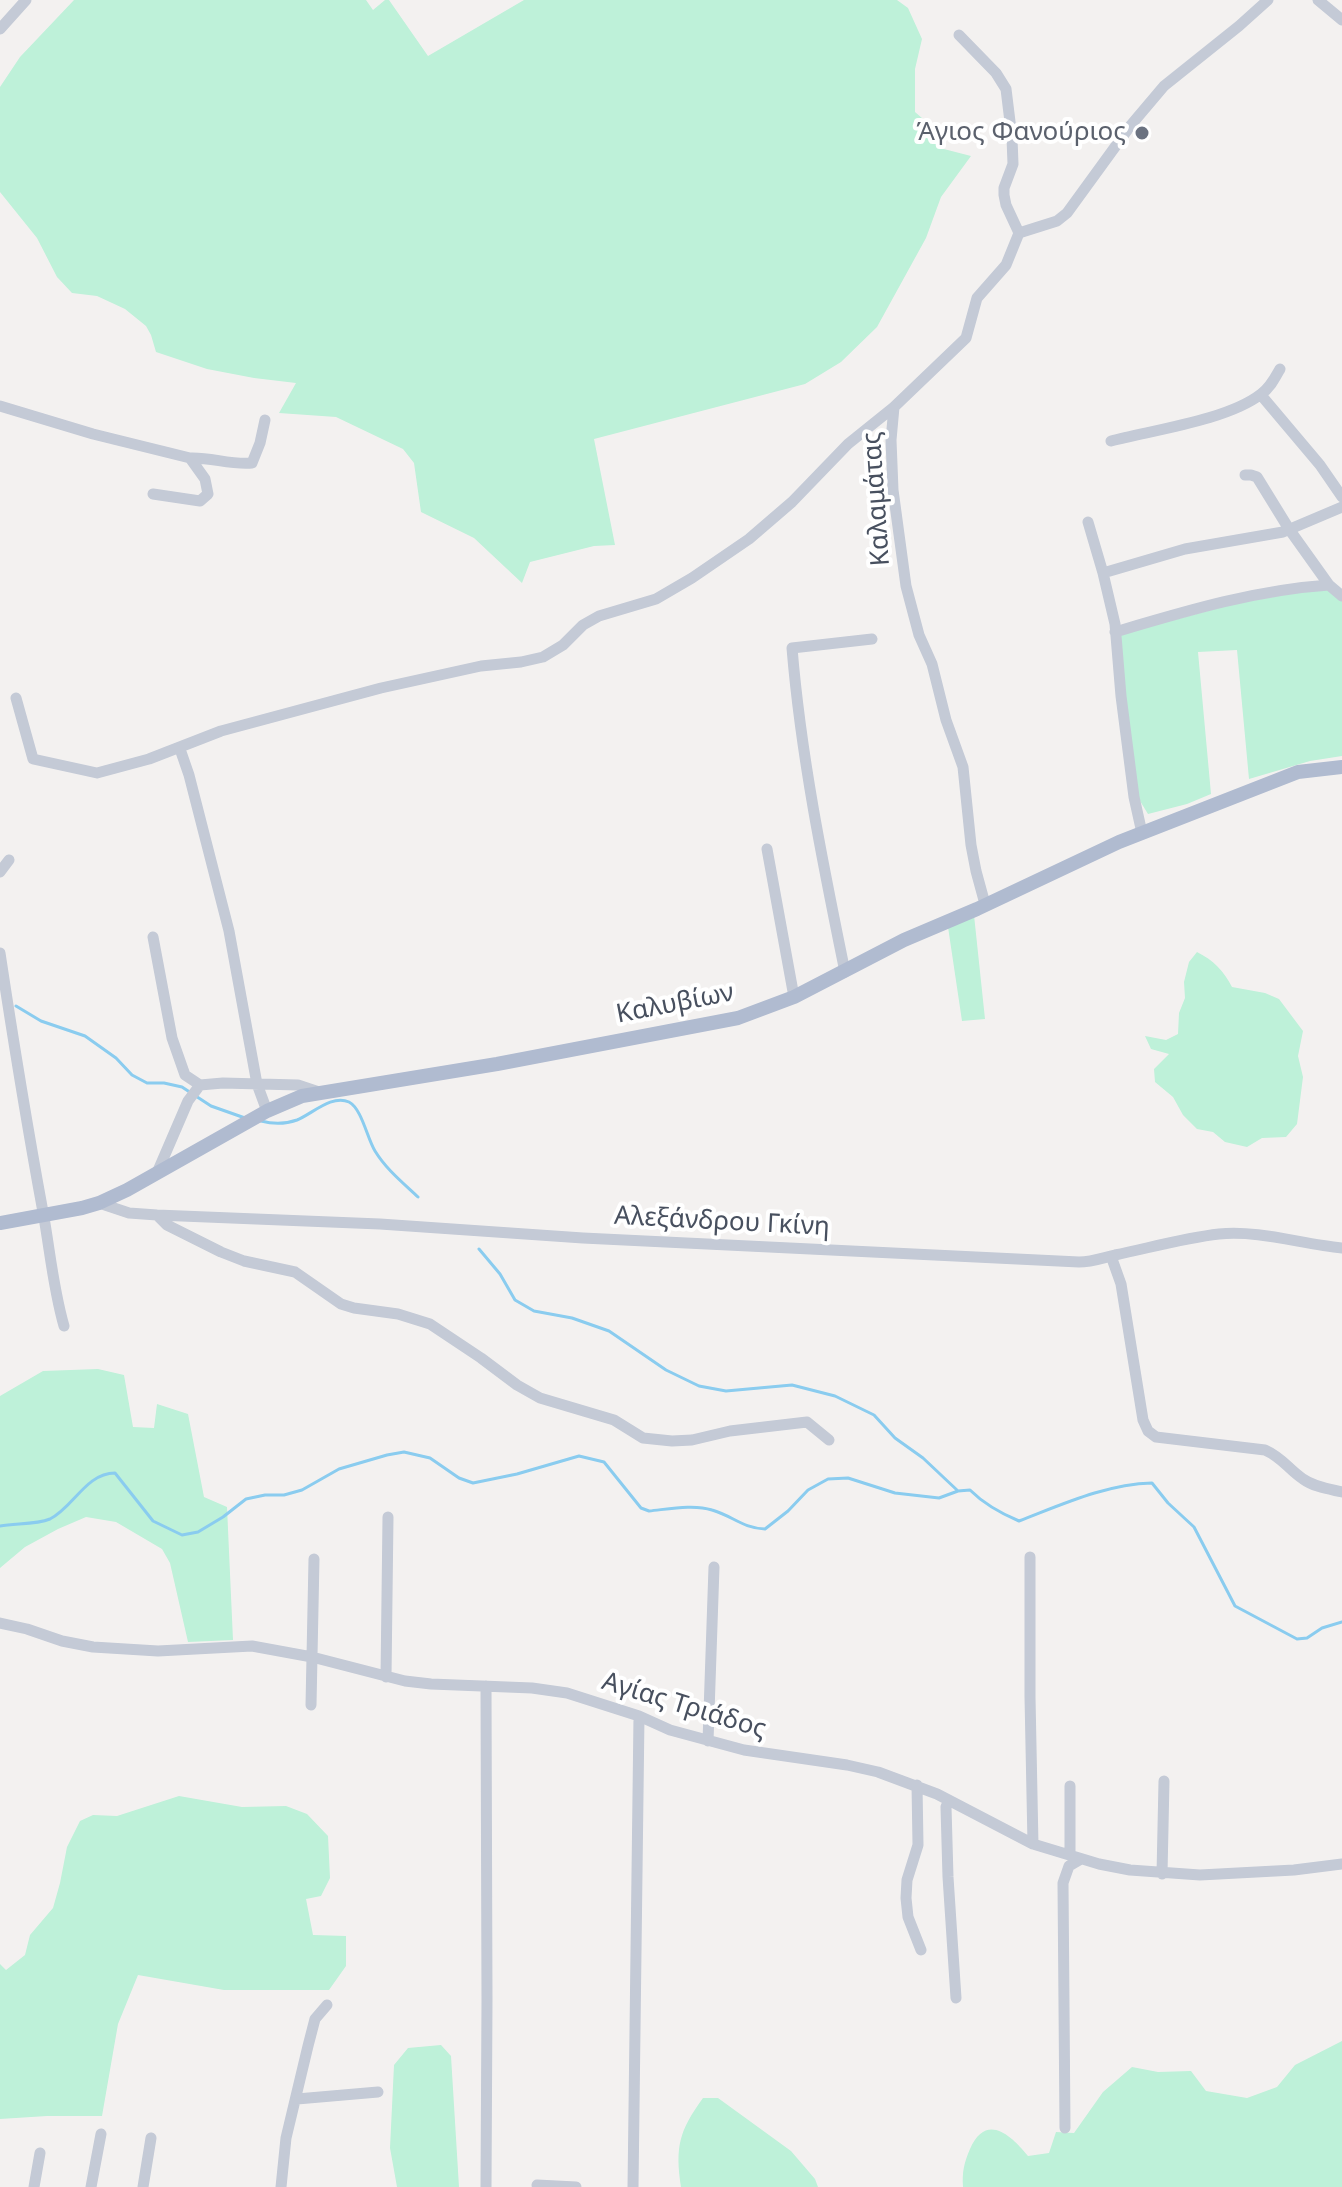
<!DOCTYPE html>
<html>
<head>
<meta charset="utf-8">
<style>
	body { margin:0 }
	canvas { display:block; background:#f3f1f0 }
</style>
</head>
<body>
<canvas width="1342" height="2187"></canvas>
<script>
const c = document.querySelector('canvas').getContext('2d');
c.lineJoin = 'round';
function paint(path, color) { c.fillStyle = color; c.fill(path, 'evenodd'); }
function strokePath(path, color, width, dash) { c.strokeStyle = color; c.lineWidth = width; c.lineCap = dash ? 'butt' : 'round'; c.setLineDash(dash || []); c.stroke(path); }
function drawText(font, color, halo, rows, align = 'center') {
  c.font = font + ' "Noto Sans",sans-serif'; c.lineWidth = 8; c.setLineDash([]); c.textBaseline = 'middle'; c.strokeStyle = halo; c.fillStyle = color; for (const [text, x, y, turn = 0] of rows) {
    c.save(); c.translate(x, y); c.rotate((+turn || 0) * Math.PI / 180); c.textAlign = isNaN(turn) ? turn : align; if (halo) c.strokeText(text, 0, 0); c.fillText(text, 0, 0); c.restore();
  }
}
paint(new Path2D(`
	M 74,0 L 366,0 L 373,10 L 385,0 L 389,0 L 428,56 L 524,0 L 897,0 L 908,8 L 922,39 L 915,69 L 915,112 L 944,137 L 940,148 L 971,156 L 941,197 L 926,238 L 877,327 L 841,362 L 805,384 L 594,439 L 615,545 L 594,546 L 530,562 L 522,583 L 474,538 L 421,512 L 414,463 L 403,449 L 336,417 L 279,413 L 296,383 L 254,378 L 207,369 L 156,352 L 151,335 L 146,326 L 125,309 L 97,296 L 72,293 L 57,277 L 37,238 L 0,192 L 0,87 L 20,57 Z
	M 1328,587 L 1342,600 L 1342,756 L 1310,761 L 1249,779 L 1237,650 L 1198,652 L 1211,794 L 1187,804 L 1148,814 L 1137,796 L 1117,635 L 1234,604 Z
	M 974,915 L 985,1019 L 962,1021 L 948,927 Z
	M 1197,952 C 1213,960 1224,971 1232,987 L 1265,993 L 1279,999 L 1303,1031 L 1298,1056 L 1303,1077 L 1297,1124 L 1286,1137 L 1262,1138 L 1247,1147 L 1225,1142 L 1213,1132 L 1197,1129 L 1183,1115 L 1173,1097 L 1155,1082 L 1154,1069 L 1169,1054 L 1151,1049 L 1145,1036 L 1166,1040 L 1178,1034 L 1179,1013 L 1185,998 L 1184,982 L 1189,962 Z
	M 98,1369 L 124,1375 L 133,1427 L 154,1428 L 157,1404 L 188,1414 L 204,1497 L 227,1507 L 233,1640 L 188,1642 L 170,1563 L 162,1549 L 116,1522 L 86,1517 L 58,1529 L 25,1547 L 0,1568 L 0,1396 L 43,1371 Z
	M 179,1796 L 242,1807 L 286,1806 L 307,1814 L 328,1836 L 330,1878 L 321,1896 L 306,1899 L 313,1935 L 346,1936 L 346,1966 L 329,1990 L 224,1990 L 138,1975 L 118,2024 L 102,2116 L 47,2116 L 0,2119 L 0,1964 L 6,1970 L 25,1955 L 30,1935 L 53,1908 L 60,1883 L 67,1847 L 80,1821 L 93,1815 L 117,1816 Z
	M 1342,2041 L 1342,2187 L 963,2187 C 962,2172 964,2163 970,2149 C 986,2113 1010,2134 1028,2156 L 1049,2153 L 1056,2132 L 1074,2133 L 1103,2092 L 1132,2067 L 1158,2072 L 1191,2071 L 1206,2091 L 1247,2098 L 1277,2087 L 1295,2065 Z
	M 441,2045 L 451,2056 L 459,2187 L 397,2187 L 390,2148 L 394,2065 L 408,2048 Z
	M 703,2098 L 718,2098 L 791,2151 L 815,2179 L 818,2187 L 681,2187 C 675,2147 679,2131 703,2098 Z`), '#bef1d9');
strokePath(new Path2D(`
	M 16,1006 L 41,1021 L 85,1036 L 116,1058 L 132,1075 L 147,1083 L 164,1083 L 182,1087 L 211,1106 L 245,1118
	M 261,1121 C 272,1124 286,1124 297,1120 C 312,1114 332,1094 349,1102 C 362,1109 367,1138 375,1151 C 386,1169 402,1182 418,1197
	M 479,1249 L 500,1274 L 515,1300 L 534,1311 L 572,1318 L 609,1331 L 666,1370 L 699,1386 L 726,1391 L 792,1385 L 835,1396 L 874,1415 L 895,1438 L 923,1458 L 958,1491
	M 0,1526 C 15,1523 35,1525 50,1519 C 73,1508 86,1473 115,1473 L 153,1521 L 182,1535 L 198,1532 L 223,1517 L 246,1499 L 265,1495 L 284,1495 L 302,1490 L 339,1469 L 387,1455 L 404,1452 L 430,1458 L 459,1478 L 473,1483 L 517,1474 L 579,1456 L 604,1462 L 641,1508 L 649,1511 C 669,1509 694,1504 712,1510 C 733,1516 742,1528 765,1529 L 788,1511 L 808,1490 L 828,1479 L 848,1478 L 895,1493 L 939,1498 L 958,1491 L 970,1490 C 984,1504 1000,1513 1019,1521 C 1061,1505 1106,1484 1152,1483 L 1168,1503 L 1194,1527 L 1235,1606 L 1297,1639 L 1307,1638 L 1322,1628 L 1342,1622`), '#8accef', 3);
strokePath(new Path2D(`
	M 1318,0 L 1342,20
	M 0,29 L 26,0
	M 959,35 L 996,73 L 1006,89 L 1012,138 L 1013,164 L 1004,188 L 1004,195 L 1006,205 L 1019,233
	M 1261,395 L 1320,465 L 1342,497
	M 0,406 L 93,434 L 190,458 L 205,479 L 208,494 L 200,501 L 153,494
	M 1111,441 C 1153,430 1228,420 1261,394 C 1270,388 1275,378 1280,369
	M 190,458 C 211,457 230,465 252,463 L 260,443 L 265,420
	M 1088,522 L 1103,573 L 1115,624 L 1121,696 L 1134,797 L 1142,833
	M 1103,573 L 1185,549 L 1283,532 L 1342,507
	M 1329,585 L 1342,596
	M 1115,632 C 1186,611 1255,590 1329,585 L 1289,529 L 1257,477 L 1251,475 L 1245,475
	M 16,698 L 33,759 L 97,773 L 149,759 L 221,731 L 381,688 L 481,666 L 521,662 L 543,657 L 563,645 L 583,625 L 599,616 L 656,599 L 692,578 L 749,539 L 792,502 L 848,444 L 894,407
	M 180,749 L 189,775 L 229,931 L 257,1084 L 267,1111
	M 767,849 L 794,997
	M 0,872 L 9,860
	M 985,904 L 976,871 L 971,845 L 963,767 L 946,720 L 932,664 L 919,635 L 906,586 L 893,490 L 891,440 L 894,407 L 966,338 L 977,298 L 1006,265 L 1019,233 L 1057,221 L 1067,213 L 1131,125 L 1164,86 L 1239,26 L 1268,0
	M 153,937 L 172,1038 L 185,1075 L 200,1085 L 223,1083 L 298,1085 L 319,1092
	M 0,953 C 13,1039 27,1125 43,1212 C 50,1250 53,1288 64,1326
	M 845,972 C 823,864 801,757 792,648 L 872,639
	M 157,1173 L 188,1101 L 200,1085
	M 99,1203 L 129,1213 L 157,1215 L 380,1224 L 583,1238 L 1079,1262 C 1092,1262 1102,1258 1115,1255 C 1149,1248 1184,1238 1219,1234 C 1259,1230 1301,1244 1342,1248
	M 157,1215 L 167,1225 L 221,1252 L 244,1261 L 295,1272 L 341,1304 L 354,1308 L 398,1314 L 430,1324 L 481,1358 L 517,1385 L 540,1398 L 614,1420 L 643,1438 L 672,1441 L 692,1440 L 730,1431 L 807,1422 L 829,1440
	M 1111,1256 L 1121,1284 L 1143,1420 L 1148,1431 L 1156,1437 L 1265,1450 C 1283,1458 1288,1469 1303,1479 C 1314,1487 1329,1489 1342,1492
	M 1030,1557 L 1030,1697 L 1033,1844
	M 0,1623 L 27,1629 L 62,1641 L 93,1647 L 158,1651 L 252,1646 L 312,1657 L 405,1681 L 431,1684 L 532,1688 L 567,1693 L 639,1716 L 670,1730 L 744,1750 L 847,1765 L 878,1772 L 937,1794 L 1033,1844 L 1099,1864 L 1130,1870 L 1200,1875 L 1294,1870 L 1342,1864
	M 386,1677 L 388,1517
	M 311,1705 L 314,1559
	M 708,1741 L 714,1567
	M 917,1785 L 918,1845 L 907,1880 L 906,1898 L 908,1917 L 921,1950
	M 1070,1786 L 1070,1855
	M 949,1800 L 946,1807 L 948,1877 L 956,1998
	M 1162,1874 L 1164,1781
	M 297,2099 L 378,2092
	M 1065,2128 L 1063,1883 L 1069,1866 L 1081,1859
	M 537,2185 L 576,2187
	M 34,2187 L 40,2153
	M 91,2187 L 101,2134
	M 143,2187 L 151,2138
	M 281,2187 L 286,2138 L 308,2046 L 315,2019 L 327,2005
	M 486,2187 L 487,2000 L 486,1686
	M 633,2187 L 639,1716`), '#c4cad6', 11);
strokePath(new Path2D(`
	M 0,1223 L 82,1208 L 99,1203 L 127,1190 L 267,1111 L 302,1096 L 497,1064 L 738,1018 L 794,997 L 904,940 L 977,909 L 1119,842 L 1298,772 L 1342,767`), '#b0bbd0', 14);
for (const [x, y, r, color] of [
	[1142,133,8,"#6b7280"]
]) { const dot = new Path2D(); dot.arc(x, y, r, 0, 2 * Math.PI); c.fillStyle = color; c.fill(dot); strokePath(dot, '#fff', 3); }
drawText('26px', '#5b616d', '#fff', [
	["Άγιος Φανούριος",1126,133]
], 'right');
drawText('26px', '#48505f', '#fff', [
	["Καλαμάτας",877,499,-94],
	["Καλυβίων",675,1004,-11],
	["Αλεξάνδρου Γκίνη",722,1222,3],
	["Αγίας Τριάδος",684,1706,17]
]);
</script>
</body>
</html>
